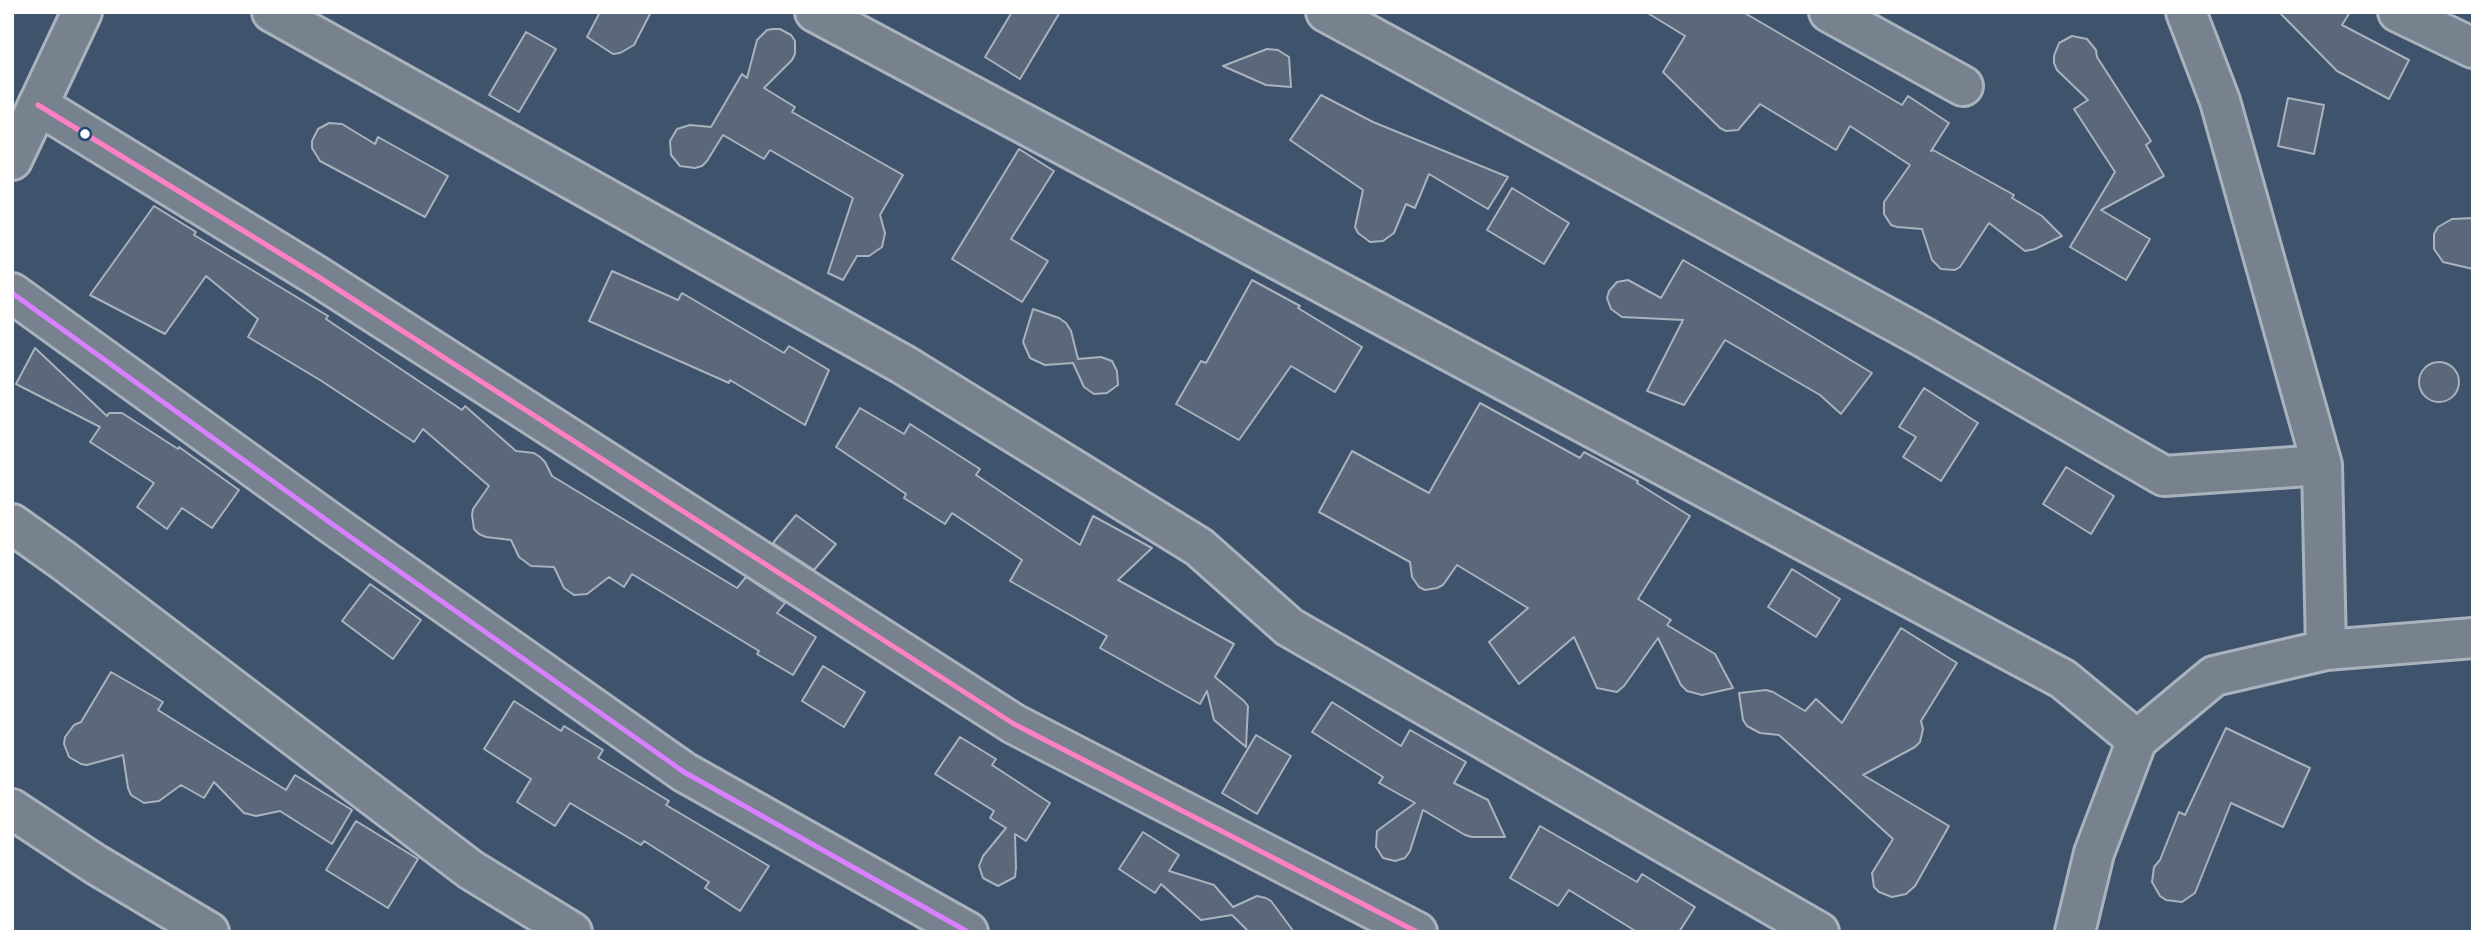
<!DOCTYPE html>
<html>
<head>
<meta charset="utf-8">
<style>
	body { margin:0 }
	#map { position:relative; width:2485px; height:944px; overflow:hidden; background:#3f536c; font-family:"Shantell Sans",sans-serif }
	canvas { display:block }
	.frame { position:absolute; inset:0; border:14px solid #fff; pointer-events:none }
</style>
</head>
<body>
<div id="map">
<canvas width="2485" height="944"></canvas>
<div class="frame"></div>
</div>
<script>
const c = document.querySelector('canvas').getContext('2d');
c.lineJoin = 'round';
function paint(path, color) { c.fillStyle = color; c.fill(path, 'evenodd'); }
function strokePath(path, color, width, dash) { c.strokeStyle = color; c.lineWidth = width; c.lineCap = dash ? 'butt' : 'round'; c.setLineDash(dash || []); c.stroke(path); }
const building = new Path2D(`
	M 600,12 L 651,12 L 634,45 L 620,53 L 613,54 L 587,37 Z
	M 1012,12 L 1060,12 L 1020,79 L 985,57 Z
	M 1646,12 L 1743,12 L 1902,105 L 1908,96 L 1949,123 L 1931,151 L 1933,150 L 2014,195 L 2012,198 L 2042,216 L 2062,236 L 2035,249 L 2025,251 L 1989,223 L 1960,267 L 1955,270 L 1941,269 L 1932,260 L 1922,229 L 1897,227 L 1891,225 L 1884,214 L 1884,202 L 1910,165 L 1850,126 L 1836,150 L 1760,104 L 1738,130 L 1726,131 L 1720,128 L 1663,72 L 1685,36 Z
	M 2279,12 L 2350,12 L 2342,25 L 2409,60 L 2389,99 L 2337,71 Z
	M 773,29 L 780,29 L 791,35 L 795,41 L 795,54 L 792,60 L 764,88 L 795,107 L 792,112 L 903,175 L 880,215 L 885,233 L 882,247 L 869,256 L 857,256 L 843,280 L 828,273 L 853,198 L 770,150 L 764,159 L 723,135 L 707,161 L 702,166 L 695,168 L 680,166 L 671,155 L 670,141 L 677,129 L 690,125 L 711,127 L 742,74 L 747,78 L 757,40 L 767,30 Z
	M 526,32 L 556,49 L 519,112 L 489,95 Z
	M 2072,36 L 2087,39 L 2096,50 L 2097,57 L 2151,141 L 2146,145 L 2164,176 L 2101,210 L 2150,239 L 2126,280 L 2070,247 L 2115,172 L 2074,109 L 2088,100 L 2057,70 L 2054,63 L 2054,56 L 2059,43 Z
	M 1267,49 L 1278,50 L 1289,57 L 1291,87 L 1266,85 L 1223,66 Z
	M 1321,95 L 1373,122 L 1508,177 L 1488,209 L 1429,174 L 1415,208 L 1406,204 L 1394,233 L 1383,241 L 1370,242 L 1358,233 L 1355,227 L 1363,190 L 1290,140 Z
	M 2288,98 L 2324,105 L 2314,154 L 2278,146 Z
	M 329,123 L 342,124 L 375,144 L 378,137 L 448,176 L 425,217 L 320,161 L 312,148 L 312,141 L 318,129 Z
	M 1019,149 L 1054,171 L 1011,239 L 1048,261 L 1022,302 L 952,259 Z
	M 1512,188 L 1569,223 L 1544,264 L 1487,230 Z
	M 154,206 L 196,232 L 194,235 L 328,316 L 326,319 L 462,410 L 465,406 L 516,451 L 534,453 L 540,457 L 545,462 L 552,476 L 737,588 L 746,577 L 785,603 L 777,613 L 816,637 L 793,675 L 757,654 L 759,651 L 632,574 L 624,587 L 609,577 L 587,594 L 574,595 L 564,588 L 554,567 L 531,566 L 519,557 L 511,540 L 486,537 L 479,534 L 474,529 L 472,515 L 473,509 L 489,486 L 423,429 L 414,442 L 320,380 L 248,337 L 258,319 L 206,276 L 165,334 L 90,295 Z
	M 2473,218 L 2473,269 L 2443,262 L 2434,249 L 2434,234 L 2438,227 L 2452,219 Z
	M 1683,260 L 1750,299 L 1872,373 L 1841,414 L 1820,395 L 1725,340 L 1684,405 L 1647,391 L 1683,320 L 1622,317 L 1611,309 L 1607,298 L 1609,291 L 1617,282 L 1628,280 L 1661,298 Z
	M 612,271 L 678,300 L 682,293 L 784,353 L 789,346 L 829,370 L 805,425 L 730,380 L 729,383 L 589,321 Z
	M 1252,280 L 1300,306 L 1298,308 L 1362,347 L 1335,392 L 1291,366 L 1239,440 L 1176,404 L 1201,361 L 1206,363 Z
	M 1033,309 L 1059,318 L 1066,323 L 1071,331 L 1078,359 L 1101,357 L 1112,361 L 1117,371 L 1118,385 L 1107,393 L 1094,394 L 1084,387 L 1073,363 L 1045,365 L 1030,358 L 1023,342 Z
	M 35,348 L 107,416 L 109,413 L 122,413 L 178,449 L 179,447 L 239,490 L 212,528 L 182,508 L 167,529 L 137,507 L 154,483 L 90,442 L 100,427 L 16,384 Z
	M2419 382a20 20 0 1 1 40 0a20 20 0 1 1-40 0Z
	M 1924,388 L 1978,423 L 1941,481 L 1903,457 L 1916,437 L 1899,427 Z
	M 1480,403 L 1580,458 L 1584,452 L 1638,481 L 1637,483 L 1690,516 L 1638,599 L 1671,620 L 1667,625 L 1715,654 L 1733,688 L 1702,695 L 1687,691 L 1681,685 L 1658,638 L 1624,686 L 1617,692 L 1597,688 L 1574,637 L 1519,684 L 1489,642 L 1528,608 L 1457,565 L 1443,585 L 1437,588 L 1425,590 L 1419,587 L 1412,577 L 1410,562 L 1319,512 L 1352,451 L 1429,493 Z
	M 860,408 L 904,434 L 910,424 L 980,469 L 976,475 L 1080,545 L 1093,516 L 1152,548 L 1118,580 L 1234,644 L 1215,677 L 1244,701 L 1248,706 L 1246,747 L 1214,720 L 1207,691 L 1200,704 L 1100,648 L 1107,636 L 1010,581 L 1022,560 L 952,513 L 945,524 L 904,498 L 906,494 L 836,447 Z
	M 2066,467 L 2114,496 L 2091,534 L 2043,504 Z
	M 796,515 L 836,544 L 814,570 L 773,543 Z
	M 1792,569 L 1840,599 L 1816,637 L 1768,607 Z
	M 370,584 L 421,620 L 393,659 L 342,621 Z
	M 1901,628 L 1957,663 L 1921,721 L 1923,729 L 1920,742 L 1915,747 L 1863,775 L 1949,826 L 1915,886 L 1906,894 L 1892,897 L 1879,892 L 1874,887 L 1872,873 L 1893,839 L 1779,735 L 1760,733 L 1747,726 L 1743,720 L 1739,693 L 1766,690 L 1773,692 L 1805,711 L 1816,699 L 1842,723 Z
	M 823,666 L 865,692 L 844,727 L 802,701 Z
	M 111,672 L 163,702 L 158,710 L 286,790 L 295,775 L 352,810 L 332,844 L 280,811 L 256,816 L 244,813 L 214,782 L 204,798 L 181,785 L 159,801 L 144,803 L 131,795 L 128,788 L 123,755 L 87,765 L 81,764 L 69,757 L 64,744 L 65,737 L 74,725 L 81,722 Z
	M 514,701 L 561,731 L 564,726 L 603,750 L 598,758 L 669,801 L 666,805 L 769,866 L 740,911 L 705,888 L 709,882 L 644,841 L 641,845 L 570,803 L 555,826 L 517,802 L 531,779 L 484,749 Z
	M 1332,702 L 1401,746 L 1410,730 L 1466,762 L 1454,783 L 1488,800 L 1505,837 L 1472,837 L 1465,835 L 1423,810 L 1410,851 L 1405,858 L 1395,861 L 1383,858 L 1376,847 L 1377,831 L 1415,803 L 1379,783 L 1383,777 L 1312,732 Z
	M 2226,728 L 2310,768 L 2283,827 L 2231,803 L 2195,893 L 2182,902 L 2166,900 L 2160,896 L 2152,882 L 2154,867 L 2160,860 L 2179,812 L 2185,815 Z
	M 1256,735 L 1291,756 L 1257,814 L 1222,793 Z
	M 960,737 L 996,759 L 992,765 L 1050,803 L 1026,841 L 1015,834 L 1016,868 L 1015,877 L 998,886 L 983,878 L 979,866 L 983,856 L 1006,828 L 990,818 L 994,811 L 935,774 Z
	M 356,821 L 418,859 L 388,908 L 326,870 Z
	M 1540,826 L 1637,882 L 1642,874 L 1695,907 L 1679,932 L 1637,932 L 1569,890 L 1558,906 L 1510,878 Z
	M 1143,832 L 1179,855 L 1169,871 L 1214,885 L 1233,907 L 1257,896 L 1266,898 L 1271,901 L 1294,932 L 1249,932 L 1232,915 L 1201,920 L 1161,884 L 1155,893 L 1119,869 Z`);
paint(building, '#5b677a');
strokePath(building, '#a9b2bd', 2);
const minor = new Path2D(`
	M 272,12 L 904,365 L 1199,547 L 1289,627 L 1819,932
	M 815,12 L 2063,679 L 2137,740
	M 1326,12 L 1921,336 L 2164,476 L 2322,465
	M 1829,12 L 1963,86
	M 2186,12 L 2220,101 L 2322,465 L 2326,650
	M 2398,12 L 2473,48
	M 38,105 L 317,276 L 1014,724 L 1417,932
	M 12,293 L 332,524 L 684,772 L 968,932
	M 12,524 L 64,561 L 471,870 L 572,932
	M 12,809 L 95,864 L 209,932
	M 2075,932 L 2094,853 L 2137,740 L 2214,676 L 2326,650 L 2473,638`);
const secondary = new Path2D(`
	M 12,160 L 82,12`);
strokePath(minor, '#a9b2bd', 44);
strokePath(secondary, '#a9b2bd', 44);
strokePath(minor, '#77828e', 38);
strokePath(secondary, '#77828e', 38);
strokePath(new Path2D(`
	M 38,105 L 317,276 L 1014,724 L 1417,932`), '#ff80c5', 5);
strokePath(new Path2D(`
	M 12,293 L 332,524 L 684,772 L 968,932`), '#d880ff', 5);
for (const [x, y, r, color] of [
	[85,134,6,"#fff"]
]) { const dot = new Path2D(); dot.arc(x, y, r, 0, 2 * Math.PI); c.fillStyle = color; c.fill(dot); strokePath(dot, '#1f4a7a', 2.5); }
</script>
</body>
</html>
